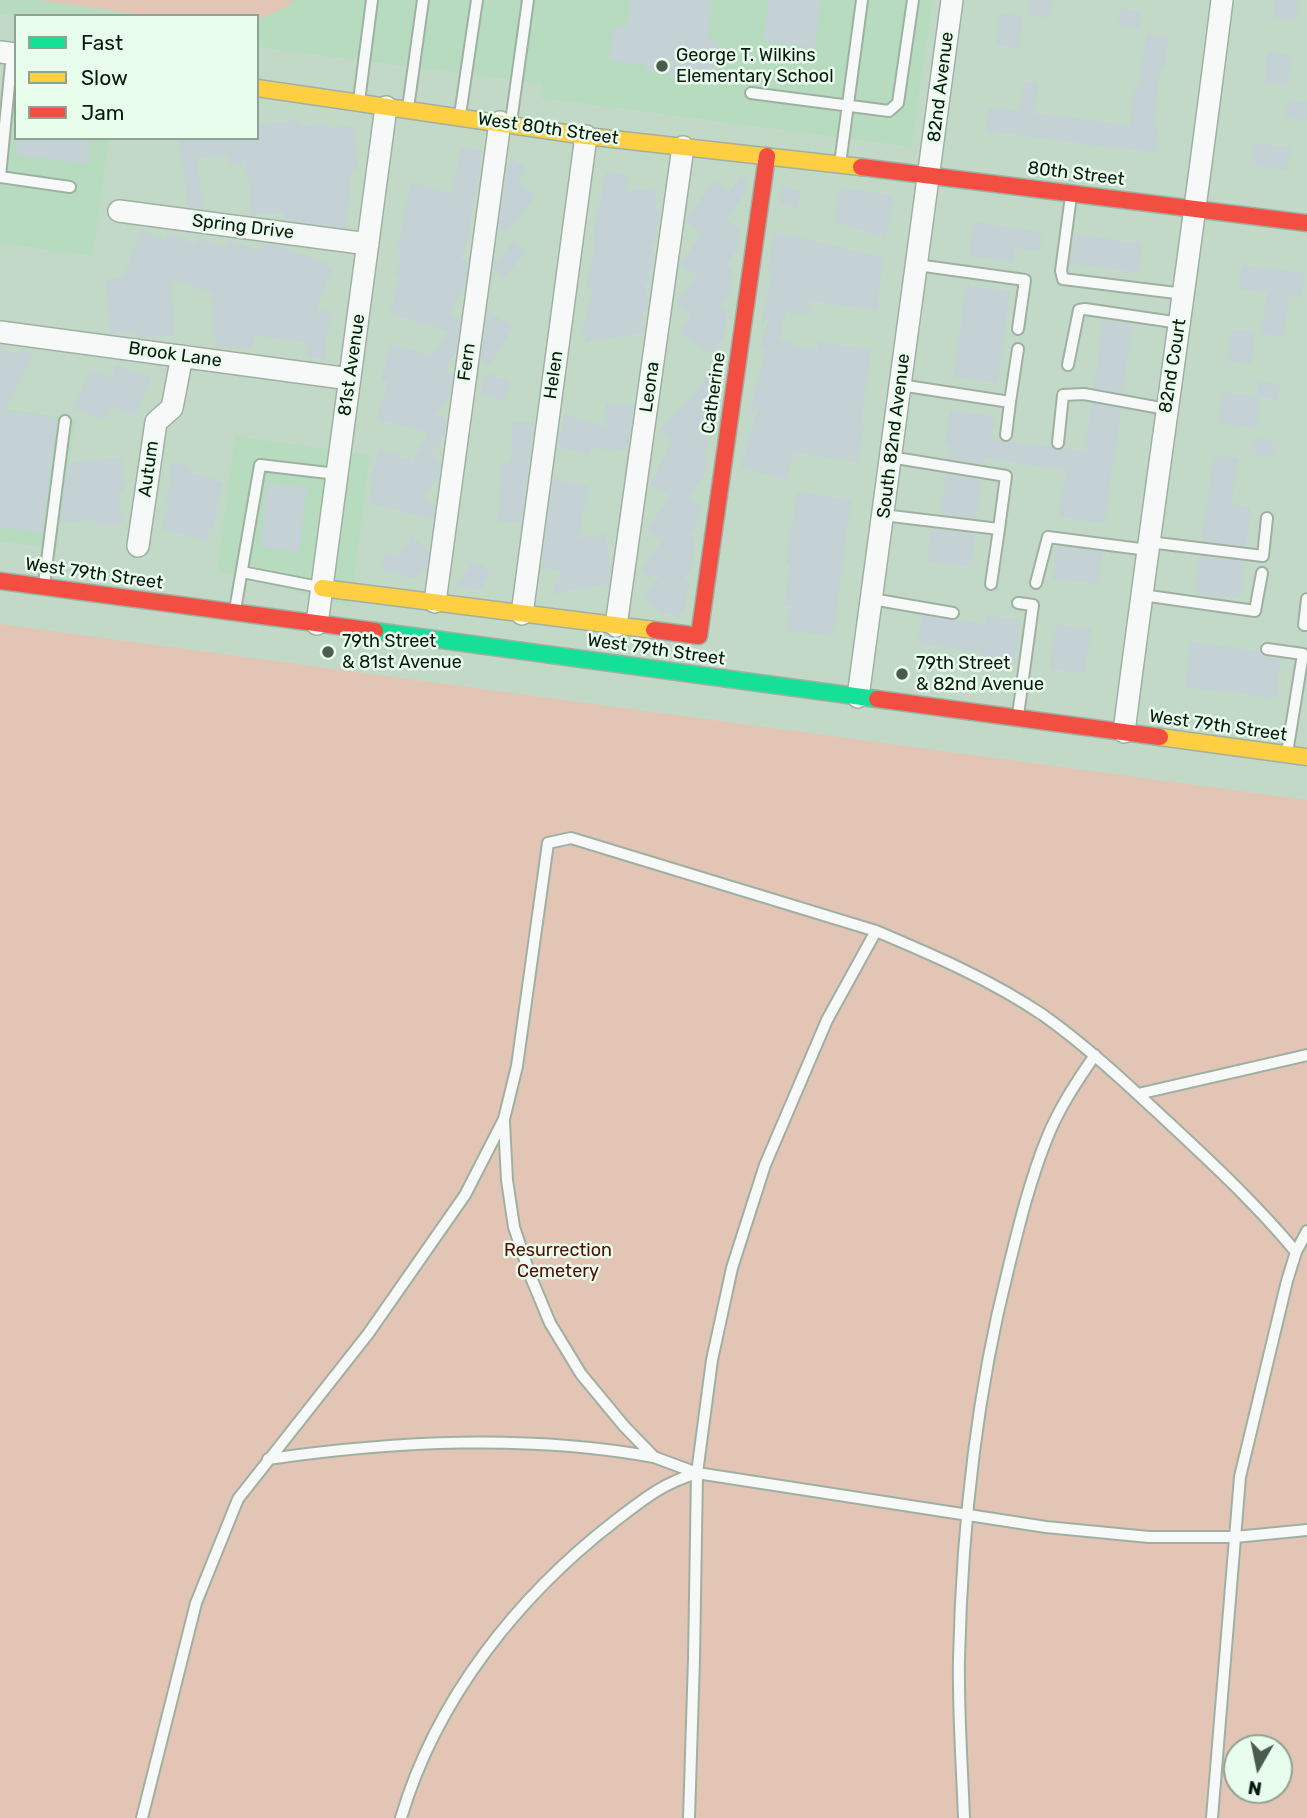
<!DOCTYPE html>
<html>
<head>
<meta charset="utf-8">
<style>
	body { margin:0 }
	#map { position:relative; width:1307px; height:1818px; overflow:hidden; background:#c3d9c8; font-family:Rubik,sans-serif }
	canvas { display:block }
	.legend { position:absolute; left:14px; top:14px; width:245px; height:126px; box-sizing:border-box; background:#e9fded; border:2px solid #90a294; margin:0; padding:9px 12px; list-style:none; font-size:21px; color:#0a190e }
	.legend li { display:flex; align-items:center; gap:14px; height:35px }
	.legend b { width:35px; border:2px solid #90a294 }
	.north { position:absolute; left:1223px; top:1734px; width:70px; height:70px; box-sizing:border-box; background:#e9fded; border:2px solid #90a294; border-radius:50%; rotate:189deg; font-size:19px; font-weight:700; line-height:28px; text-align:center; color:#0a190e }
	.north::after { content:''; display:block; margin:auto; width:24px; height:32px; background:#4b5c4f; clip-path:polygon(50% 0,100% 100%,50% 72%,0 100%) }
</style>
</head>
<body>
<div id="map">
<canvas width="1307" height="1818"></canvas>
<ul class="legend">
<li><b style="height:9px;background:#16e098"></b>Fast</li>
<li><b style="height:9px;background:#ffcf43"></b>Slow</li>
<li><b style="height:9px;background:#f24e42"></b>Jam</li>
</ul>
<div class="north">N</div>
</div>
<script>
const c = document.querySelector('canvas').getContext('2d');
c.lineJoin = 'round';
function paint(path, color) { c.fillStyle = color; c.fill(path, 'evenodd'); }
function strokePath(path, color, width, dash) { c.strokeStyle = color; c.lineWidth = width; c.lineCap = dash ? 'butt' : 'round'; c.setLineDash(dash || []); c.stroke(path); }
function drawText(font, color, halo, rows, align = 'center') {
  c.font = font + ' Rubik,sans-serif'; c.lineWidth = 5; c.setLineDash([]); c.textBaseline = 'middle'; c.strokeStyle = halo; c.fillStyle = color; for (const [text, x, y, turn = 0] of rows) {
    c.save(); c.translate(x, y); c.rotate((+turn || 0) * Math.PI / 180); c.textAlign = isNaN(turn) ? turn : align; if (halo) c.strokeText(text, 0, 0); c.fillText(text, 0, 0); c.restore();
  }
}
paint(new Path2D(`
	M 0,0 L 933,0 L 911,147 L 542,98 L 543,84 L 257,47 L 257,16 L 16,16 L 0,14 Z
	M 4,79 L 16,79 L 16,138 L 109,138 L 93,256 L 0,243 L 0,114 Z
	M 0,408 L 76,419 L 57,548 L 0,542 Z
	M 235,436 L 370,455 L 351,607 L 217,570 Z`), '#b7dbbf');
paint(new Path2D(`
	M 38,0 L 295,0 L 286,7 L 257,20 L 257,16 L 151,16 Z
	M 0,624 L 1307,800 L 1307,1818 L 0,1818 ZM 1237,1748 L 1279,1748 L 1279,1790 L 1237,1790 Z`), '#e3c5b5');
paint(new Path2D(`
	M 630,0 L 712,0 L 707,40 L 719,42 L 715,72 L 683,67 L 682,76 L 644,71 L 645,65 L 609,61 L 614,26 L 626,28 Z
	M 769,0 L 821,0 L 815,48 L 763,41 Z
	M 1031,0 L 1052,0 L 1050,18 L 1029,15 Z
	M 1275,0 L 1299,0 L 1296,21 L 1273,18 Z
	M 1121,8 L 1141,11 L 1139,29 L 1118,26 Z
	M 1000,14 L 1023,16 L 1019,48 L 996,45 Z
	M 1146,34 L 1169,36 L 1165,68 L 1161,67 L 1153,128 L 1158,129 L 1155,153 L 986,131 L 989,107 L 1020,111 L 1024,81 L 1038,83 L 1034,113 L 1130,125 L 1134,88 L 1140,88 Z
	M 1268,52 L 1291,54 L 1287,86 L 1264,83 Z
	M 1288,100 L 1307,103 L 1306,121 L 1285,118 Z
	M 299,119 L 300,127 L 327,123 L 327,128 L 354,126 L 357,169 L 352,170 L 345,228 L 284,220 L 283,213 L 252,215 L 246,163 L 230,165 L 229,155 L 197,158 L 203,209 L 188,207 L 179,138 L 257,138 L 257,126 Z
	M 18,138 L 91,138 L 87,164 L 16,155 Z
	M 1255,143 L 1290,147 L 1287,170 L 1252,166 Z
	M 461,147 L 483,151 L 466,247 L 461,259 L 468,262 L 465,282 L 450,314 L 460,320 L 456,352 L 445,369 L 453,375 L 449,398 L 436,415 L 446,421 L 444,436 L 433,455 L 441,461 L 439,477 L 422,498 L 435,505 L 433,520 L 368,502 L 374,482 L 370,481 L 379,450 L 413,460 L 428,433 L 377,419 L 388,382 L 381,380 L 391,344 L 432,356 L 448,331 L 389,314 L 400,278 L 395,276 L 401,256 L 396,255 L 406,214 L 403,214 L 412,182 L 452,194 Z
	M 511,159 L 526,167 L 518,182 L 536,196 L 506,234 L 499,228 L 507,168 Z
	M 606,172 L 628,175 L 626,191 L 655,189 L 659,222 L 656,225 L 656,246 L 652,243 L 654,257 L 653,269 L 649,270 L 650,286 L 644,281 L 648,304 L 647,311 L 643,311 L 644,333 L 585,342 L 586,336 L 582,335 L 593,289 L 586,288 L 596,237 L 593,237 Z
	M 741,176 L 746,180 L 744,195 L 726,219 L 739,229 L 736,251 L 726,265 L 733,270 L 730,293 L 720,306 L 727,312 L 724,337 L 711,354 L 680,332 L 691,316 L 675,304 L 697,276 L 680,264 L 702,234 L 686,221 L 686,219 L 714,181 L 729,192 Z
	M 783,186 L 802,192 L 796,209 L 778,203 Z
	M 840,188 L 893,195 L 886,238 L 835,222 Z
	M 974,222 L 1042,232 L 1040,251 L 1015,248 L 1013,262 L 969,256 Z
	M 142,230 L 165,240 L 168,233 L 195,244 L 199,236 L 227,248 L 230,240 L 258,251 L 261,243 L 275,245 L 328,264 L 327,267 L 332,269 L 316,310 L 331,312 L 324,360 L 307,357 L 309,343 L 253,335 L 253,348 L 216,348 L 212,293 L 171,278 L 175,335 L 141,338 L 137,337 L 137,331 L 110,333 L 106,280 L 122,278 Z
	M 774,232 L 883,257 L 877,310 L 811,301 L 807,316 L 786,310 L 779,341 L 817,350 L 818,342 L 872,349 L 864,399 L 862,425 L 864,425 L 857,462 L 794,453 L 785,480 L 741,467 L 760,401 L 748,417 L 766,350 L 760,348 L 770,314 L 761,326 L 774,268 L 767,278 Z
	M 1074,234 L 1142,244 L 1138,273 L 1070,263 Z
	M 513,241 L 526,251 L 505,278 L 493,269 L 494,265 Z
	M 1242,265 L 1305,273 L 1302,297 L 1289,295 L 1283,337 L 1261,334 L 1267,292 L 1239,289 Z
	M 966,286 L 1010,291 L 998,383 L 954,377 Z
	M 488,311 L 514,327 L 489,366 L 481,360 Z
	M 1103,320 L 1132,324 L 1123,393 L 1094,388 Z
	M 1232,329 L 1255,332 L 1251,364 L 1227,361 Z
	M 0,347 L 17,355 L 21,348 L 33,354 L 5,411 L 57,418 L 42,533 L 0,527 Z
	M 721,357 L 717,385 L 705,401 L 714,406 L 709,441 L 704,452 L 707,454 L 704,476 L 687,498 L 700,506 L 698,522 L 689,534 L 695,539 L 691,569 L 685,578 L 689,582 L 685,608 L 678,616 L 660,613 L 644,597 L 660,575 L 648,577 L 640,571 L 666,535 L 656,537 L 647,529 L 671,496 L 650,485 L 672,442 L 660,431 L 682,406 L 684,407 Z
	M 116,365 L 151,378 L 135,416 L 110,406 L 104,420 L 74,408 L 90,369 L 111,378 Z
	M 487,373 L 511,382 L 503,402 L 480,393 Z
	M 1258,381 L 1280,384 L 1277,400 L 1260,397 L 1256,428 L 1219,423 L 1223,392 L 1256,396 Z
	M 1092,403 L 1121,409 L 1104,523 L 1059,517 L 1066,470 L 984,458 L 983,464 L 948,459 L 950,446 L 945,445 L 950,411 L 994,416 L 991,440 L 1051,447 L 1057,451 L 1064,448 L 1085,451 Z
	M 606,404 L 634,405 L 627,450 L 591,448 L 589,455 L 558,446 L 565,414 L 605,427 Z
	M 513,422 L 534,423 L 521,522 L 499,522 L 502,462 L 511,462 Z
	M 1254,438 L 1276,441 L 1273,457 L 1252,454 Z
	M 1214,455 L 1238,458 L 1231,504 L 1251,507 L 1246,546 L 1202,541 Z
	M 121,457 L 124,491 L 119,491 L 122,523 L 97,526 L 96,519 L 60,523 L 68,463 Z
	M 173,462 L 189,467 L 188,471 L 223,483 L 215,507 L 219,508 L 208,542 L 161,528 L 169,504 L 164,503 L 172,480 L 168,479 Z
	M 946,474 L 981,480 L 976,518 L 941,514 Z
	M 553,479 L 588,486 L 579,538 L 605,534 L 611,567 L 609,584 L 550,594 L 562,571 L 542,567 Z
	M 267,483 L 307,487 L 299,552 L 260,547 Z
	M 797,492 L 851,500 L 833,636 L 787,630 L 791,606 L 784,605 L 790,565 L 786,564 Z
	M 931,529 L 975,534 L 971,567 L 927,561 Z
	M 411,536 L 429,550 L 427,567 L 416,579 L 381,569 L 386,552 L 399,556 Z
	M 1057,546 L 1102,552 L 1098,584 L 1053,579 Z
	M 1200,556 L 1244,562 L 1240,599 L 1195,593 Z
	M 474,560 L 492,572 L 480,590 L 455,587 Z
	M 986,615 L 1021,620 L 1015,664 L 980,659 L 981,652 L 918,644 L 922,616 L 985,624 Z
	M 1056,624 L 1091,629 L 1085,673 L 1050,669 Z
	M 1191,642 L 1259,651 L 1265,657 L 1281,659 L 1276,698 L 1185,687 Z`), '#c4d1d5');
const lane = new Path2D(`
	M 751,93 L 889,111 L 898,103 L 913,0
	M 359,101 L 372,0
	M 408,108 L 423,0
	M 460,115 L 477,0
	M 511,122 L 528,0
	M 840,164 L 862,0
	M 0,176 L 12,54
	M 0,177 L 70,187
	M 1071,196 L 1061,271 L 1063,279 L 1184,294
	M 917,265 L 1025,280 L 1018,329
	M 1068,365 L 1079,310 L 1085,309 L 1180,323
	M 900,385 L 1010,402 L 1006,435
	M 1010,402 L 1018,349
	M 1058,443 L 1063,395 L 1084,394 L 1166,409
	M 890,457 L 1006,476 L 999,529
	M 883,515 L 999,529 L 991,584
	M 1149,542 L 1263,556 L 1267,518
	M 242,572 L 319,587
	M 1036,583 L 1048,537 L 1148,550
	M 44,584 L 65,421
	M 1142,595 L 1255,611 L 1262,573
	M 872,599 L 953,613
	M 1307,599 L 1304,625 L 1307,625
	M 1018,603 L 1033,605 L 1018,715
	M 235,610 L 260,465 L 337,474
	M 1267,649 L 1303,654 L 1287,753
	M 1138,1094 L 1307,1055
	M 504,1122 L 507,1180 L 514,1227 L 530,1275 L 550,1323 L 581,1374 L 624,1426 L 654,1457 L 697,1473
	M 268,1459 C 395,1441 527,1434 654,1457
	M 142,1818 L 196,1603 L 238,1499 L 368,1334 L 465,1195 L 504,1119 L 517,1066 L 548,843 L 571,838 L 876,931
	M 401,1818 C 436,1699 518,1596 615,1521 C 644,1499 661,1484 697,1473 L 1046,1527 L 1149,1537 L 1235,1537 L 1307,1530
	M 689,1818 L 694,1659 L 697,1473 L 712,1360 L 732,1268 L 765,1165 L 827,1020 L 876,931 C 933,955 991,980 1043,1015 C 1088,1047 1128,1085 1169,1123 C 1213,1164 1257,1205 1296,1252
	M 964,1818 C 962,1765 958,1712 959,1659 C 962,1528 976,1396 1008,1270 C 1019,1225 1030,1180 1047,1138 C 1059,1108 1077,1081 1095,1055
	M 1212,1818 L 1240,1477 L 1287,1281 L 1296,1252 L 1307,1231`);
const street = new Path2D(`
	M 0,52 L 16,54
	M 119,211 L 368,244
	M 0,332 L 350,379
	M 138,546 L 156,422 L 172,408 L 182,356
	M 435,602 L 500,122
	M 522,614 L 586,136
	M 317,624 L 386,107
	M 616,626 L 683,147
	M 858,697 L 952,0
	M 1124,732 C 1155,488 1192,244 1222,0`);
const fast = new Path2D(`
	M 375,631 L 877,699`);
const slow = new Path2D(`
	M 257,88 L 586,136 L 861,167
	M 322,588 L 654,630
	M 1160,737 L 1307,757`);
const jam = new Path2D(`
	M 861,167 L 1307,223
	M 0,581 L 375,631
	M 654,630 L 699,636 L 767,156
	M 877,699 L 1160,737`);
strokePath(lane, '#9fb0a3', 14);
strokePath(street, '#9fb0a3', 24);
strokePath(fast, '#9fb0a3', 19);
strokePath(slow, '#9fb0a3', 19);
strokePath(jam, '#9fb0a3', 19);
strokePath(lane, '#f6f9f7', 10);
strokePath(street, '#f6f9f7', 21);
strokePath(fast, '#16e098', 16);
strokePath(slow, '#ffcf43', 16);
strokePath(jam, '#f24e42', 16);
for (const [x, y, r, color] of [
	[662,66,7,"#4b5c4f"],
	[328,652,7,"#4b5c4f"],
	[902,674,7,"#4b5c4f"]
]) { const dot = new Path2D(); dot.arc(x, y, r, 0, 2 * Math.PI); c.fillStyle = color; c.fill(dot); strokePath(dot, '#e9fded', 2.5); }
drawText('18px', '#0a190e', '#e9fded', [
	["George T. Wilkins",676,56],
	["Elementary School",676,77],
	["79th Street",342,642],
	["& 81st Avenue",342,663],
	["79th Street",916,664],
	["& 82nd Avenue",916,685]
], 'left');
drawText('18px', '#0a190e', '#e9fded', [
	["82nd Avenue",941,87,-83],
	["West 80th Street",548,129,8],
	["80th Street",1076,174,7],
	["Spring Drive",243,227,7],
	["Brook Lane",175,355,8],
	["Fern",467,362,-82],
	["81st Avenue",352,365,-82],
	["82nd Court",1173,366,-81],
	["Helen",554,375,-82],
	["Leona",650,387,-82],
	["Catherine",714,393,-82],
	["South 82nd Avenue",894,436,-83],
	["Autum",149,469,-82],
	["West 79th Street",94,574,8],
	["West 79th Street",656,650,8],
	["West 79th Street",1218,726,8]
]);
drawText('18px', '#560b02', '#e9fded', [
	["Resurrection",558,1251],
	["Cemetery",558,1272]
]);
</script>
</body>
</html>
